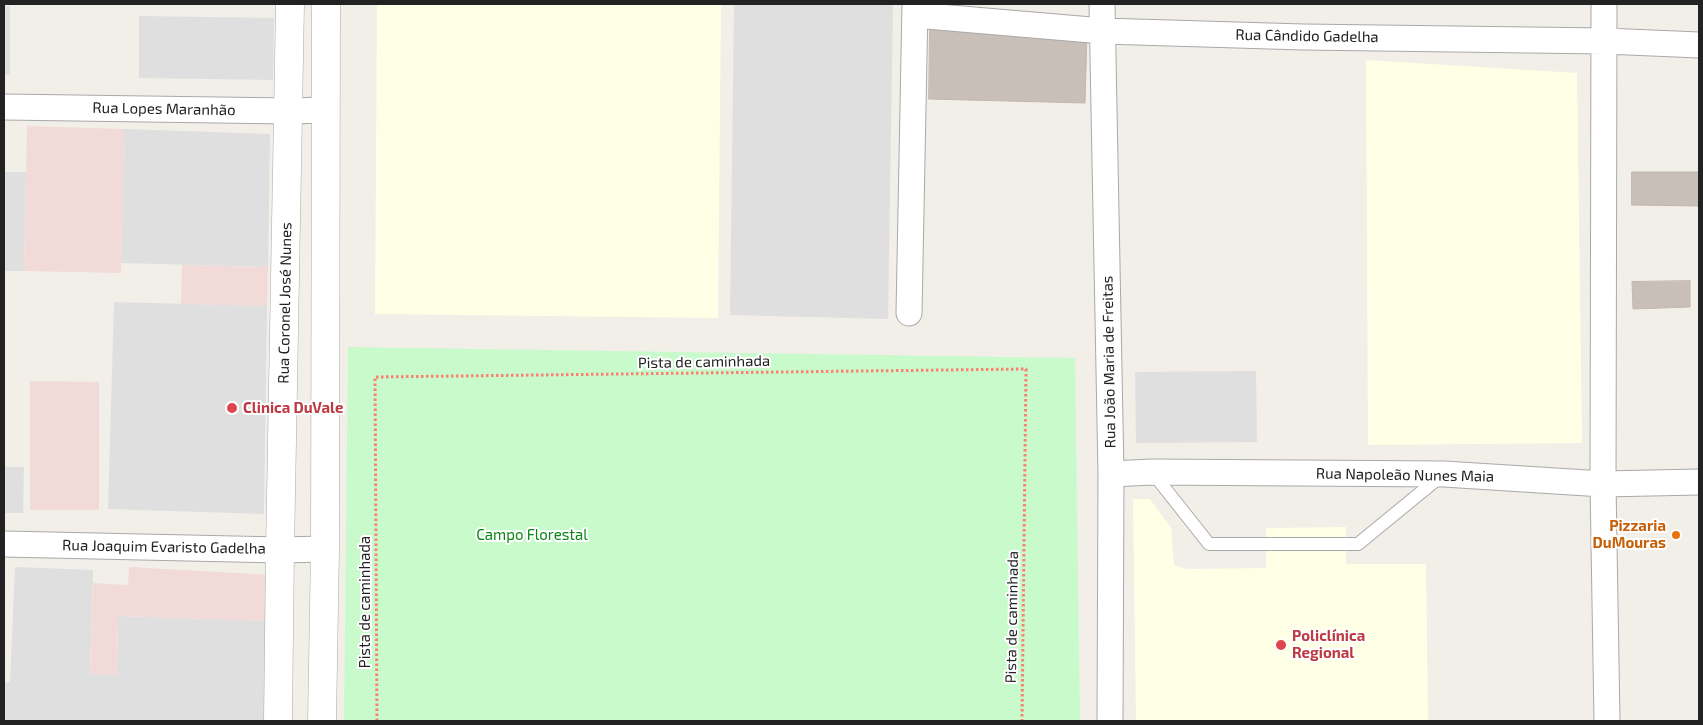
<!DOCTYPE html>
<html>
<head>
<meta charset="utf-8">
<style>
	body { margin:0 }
	#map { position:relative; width:1703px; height:725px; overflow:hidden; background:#f2efe9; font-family:"Exo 2",sans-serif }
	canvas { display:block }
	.frame { position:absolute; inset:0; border:5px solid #222; pointer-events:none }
</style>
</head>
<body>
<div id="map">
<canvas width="1703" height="725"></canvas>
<div class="frame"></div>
</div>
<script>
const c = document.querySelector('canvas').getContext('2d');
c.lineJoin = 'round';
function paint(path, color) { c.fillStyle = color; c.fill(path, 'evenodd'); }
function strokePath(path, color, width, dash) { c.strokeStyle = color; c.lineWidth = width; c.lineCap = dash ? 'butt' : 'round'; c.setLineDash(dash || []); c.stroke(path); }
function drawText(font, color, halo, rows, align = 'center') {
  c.font = font + ' "Exo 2",sans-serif'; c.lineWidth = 4; c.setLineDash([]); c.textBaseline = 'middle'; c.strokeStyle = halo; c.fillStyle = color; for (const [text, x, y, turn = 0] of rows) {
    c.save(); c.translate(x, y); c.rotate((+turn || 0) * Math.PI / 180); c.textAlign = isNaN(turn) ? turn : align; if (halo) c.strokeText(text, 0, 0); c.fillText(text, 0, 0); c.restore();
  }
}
paint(new Path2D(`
	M 734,4 L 893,4 L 888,319 L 730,315 Z
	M 4,6 L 10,6 L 10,75 L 4,75 Z
	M 139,16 L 274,18 L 273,80 L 139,78 Z
	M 124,129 L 270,134 L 268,267 L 121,263 Z
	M 4,172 L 26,172 L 24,271 L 4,271 Z
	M 114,302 L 267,306 L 264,514 L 108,509 Z
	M 1256,371 L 1257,442 L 1136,443 L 1135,372 Z
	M 4,467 L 24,467 L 23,513 L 4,513 Z
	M 15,567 L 93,570 L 90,673 L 117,675 L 118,616 L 270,621 L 268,721 L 4,721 L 4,682 L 10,682 Z`), '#e0dfdf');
paint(new Path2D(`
	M 27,126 L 124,129 L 121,273 L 24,271 Z
	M 182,265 L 268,267 L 267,306 L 181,304 Z
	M 30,381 L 99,382 L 99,510 L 30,510 Z
	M 129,567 L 271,575 L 270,621 L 118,616 L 117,676 L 90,673 L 93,583 L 128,585 Z`), '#f2dad9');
paint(new Path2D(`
	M 377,4 L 721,4 L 718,318 L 375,314 Z
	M 1366,60 L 1577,73 L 1582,443 L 1368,445 Z
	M 1133,499 L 1150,499 L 1171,528 L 1174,565 L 1187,569 L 1266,568 L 1266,528 L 1346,527 L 1346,564 L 1426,564 L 1428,721 L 1136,721 Z`), '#ffffe5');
paint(new Path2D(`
	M 348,347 L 1075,358 L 1080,721 L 344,721 Z`), '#c8facc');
const building = new Path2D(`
	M 930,28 L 1087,32 L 1085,103 L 929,99 Z
	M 1632,172 L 1699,172 L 1699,206 L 1632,205 Z
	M 1690,281 L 1690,307 L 1633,309 L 1632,282 Z`);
paint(building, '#c7bfb8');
strokePath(building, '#c4b6ab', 1);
const service = new Path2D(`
	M 1152,472 L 1209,544 L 1358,544 L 1441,476`);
const minor = new Path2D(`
	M 1102,4 L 1111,474 L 1110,721
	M 1604,4 L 1603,484 L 1607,721
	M 915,15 L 1103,31 L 1303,37 L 1605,41 L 1699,45
	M 4,107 L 289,111 L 325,110
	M 909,313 L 915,4
	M 1111,474 L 1152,472 L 1444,474 L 1603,484 L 1699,482
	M 4,544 L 280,550 L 325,549`);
const tertiary = new Path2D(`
	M 278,721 L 280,550 L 290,4
	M 322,721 L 325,549 L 326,4`);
strokePath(service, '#a9a9a9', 14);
strokePath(minor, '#a9a9a9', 27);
strokePath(tertiary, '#a9a9a9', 29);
strokePath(new Path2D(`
	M 377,721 L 375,377 L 1026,369 L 1022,721`), '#fa8072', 3, [2.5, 2.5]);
strokePath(service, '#fff', 12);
strokePath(minor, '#fff', 25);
strokePath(tertiary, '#fff', 28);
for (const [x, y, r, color] of [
	[232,408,6,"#e0444e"],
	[1676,535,5,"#e8710a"],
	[1281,645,6,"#e0444e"]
]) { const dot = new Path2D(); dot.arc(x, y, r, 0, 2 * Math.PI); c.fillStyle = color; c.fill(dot); strokePath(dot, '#fff', 2); }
drawText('15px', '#222', '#fff', [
	["Rua Cândido Gadelha",1307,36,1],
	["Rua Lopes Maranhão",164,109,1],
	["Rua Coronel José Nunes",285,303,-89],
	["Pista de caminhada",704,362,-1],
	["Rua João Maria de Freitas",1109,362,-91],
	["Rua Napoleão Nunes Maia",1405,475,1],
	["Rua Joaquim Evaristo Gadelha",164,547,1],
	["Pista de caminhada",365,602,-90],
	["Pista de caminhada",1012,617,-89]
]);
drawText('bold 15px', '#be3a42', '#fff', [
	["Clinica DuVale",243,408],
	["Policlínica",1292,636],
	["Regional",1292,653]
], 'left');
drawText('bold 15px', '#c56008', '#fff', [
	["Pizzaria",1666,526],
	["DuMouras",1666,543]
], 'right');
drawText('15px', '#0c8416', '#fff', [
	["Campo Florestal",532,535]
]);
</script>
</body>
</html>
